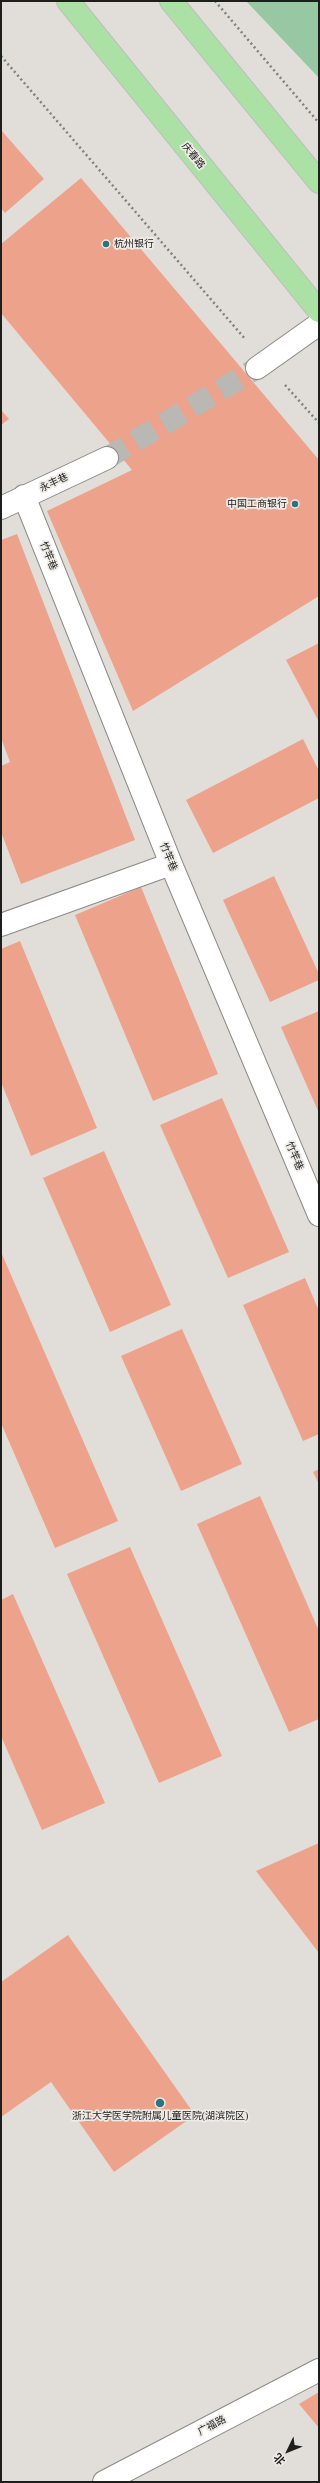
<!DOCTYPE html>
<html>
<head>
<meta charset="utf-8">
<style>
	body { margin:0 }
	#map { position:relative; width:320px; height:2483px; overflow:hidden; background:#e1deda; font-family:"Times New Roman","Noto Sans SC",serif }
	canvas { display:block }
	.frame { position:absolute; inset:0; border:2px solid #1e1e1c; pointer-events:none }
	.north { position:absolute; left:268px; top:2431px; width:40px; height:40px; -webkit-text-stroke:3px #eeebe7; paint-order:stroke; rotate:227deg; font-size:11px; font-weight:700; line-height:16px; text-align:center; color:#1e1e1c }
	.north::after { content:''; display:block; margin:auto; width:14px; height:18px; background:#1e1e1c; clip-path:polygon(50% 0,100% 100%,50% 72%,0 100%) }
</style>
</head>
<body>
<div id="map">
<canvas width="320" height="2483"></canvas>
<div class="frame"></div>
<div class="north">北</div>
</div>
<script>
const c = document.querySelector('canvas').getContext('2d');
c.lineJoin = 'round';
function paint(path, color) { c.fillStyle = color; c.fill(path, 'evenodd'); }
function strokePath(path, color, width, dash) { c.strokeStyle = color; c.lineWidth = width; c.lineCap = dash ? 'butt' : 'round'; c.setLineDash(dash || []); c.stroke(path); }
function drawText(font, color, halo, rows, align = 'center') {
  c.font = font + ' "Times New Roman","Noto Sans SC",serif'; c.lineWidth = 3.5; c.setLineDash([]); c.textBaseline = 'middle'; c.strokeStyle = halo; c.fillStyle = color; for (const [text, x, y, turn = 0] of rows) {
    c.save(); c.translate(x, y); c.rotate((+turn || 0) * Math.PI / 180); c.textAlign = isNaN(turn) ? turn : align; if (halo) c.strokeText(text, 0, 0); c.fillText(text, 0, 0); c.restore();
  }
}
paint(new Path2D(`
	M 246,1 L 319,1 L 319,78 Z`), '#97c7a3');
paint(new Path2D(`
	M 1,130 L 44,179 L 5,213 L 1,208 Z
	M 81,178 L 319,460 L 319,596 L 133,711 L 47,511 L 132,470 L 1,313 L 1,244 Z
	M 1,410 L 9,419 L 1,425 Z
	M 17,534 L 135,840 L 21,884 L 1,832 L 1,766 L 10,762 L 1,738 L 1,540 Z
	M 319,643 L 319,722 L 286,660 Z
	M 303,739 L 319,771 L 319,798 L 213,853 L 186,800 Z
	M 274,876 L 319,974 L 319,980 L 270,1002 L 223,900 Z
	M 141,887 L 218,1074 L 153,1101 L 75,915 Z
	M 20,941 L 97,1128 L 31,1156 L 1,1082 L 1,949 Z
	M 319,1011 L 319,1113 L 281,1027 Z
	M 222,1098 L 289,1252 L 228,1278 L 160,1125 Z
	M 104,1151 L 171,1305 L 110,1332 L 43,1178 Z
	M 1,1252 L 118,1521 L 55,1548 L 1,1423 Z
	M 305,1278 L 319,1311 L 319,1434 L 303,1441 L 243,1305 Z
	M 182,1329 L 242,1464 L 181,1491 L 121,1356 Z
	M 319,1469 L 319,1484 L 313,1472 Z
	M 260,1496 L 319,1631 L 319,1719 L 289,1732 L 197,1524 Z
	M 130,1547 L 222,1756 L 159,1783 L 67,1574 Z
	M 13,1594 L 105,1803 L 42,1830 L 1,1736 L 1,1600 Z
	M 319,1843 L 319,1953 L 256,1871 Z
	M 68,1935 L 195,2115 L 114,2172 L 51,2082 L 1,2117 L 1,1982 Z
	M 319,2392 L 319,2428 L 299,2404 Z`), '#eda38b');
strokePath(new Path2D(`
	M 107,458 L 257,368`), '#bab8b4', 22, [22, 11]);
const minor = new Path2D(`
	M 257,368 L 319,324
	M 24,496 L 171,864 L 319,1215
	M 1,508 L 107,458
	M 1,925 L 171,864
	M 104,2482 L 319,2370`);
const major = new Path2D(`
	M 68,1 L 319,311
	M 171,1 L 319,182`);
strokePath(minor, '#8c8a86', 24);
strokePath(major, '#bcbcbb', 24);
strokePath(new Path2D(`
	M 215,1 L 319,123
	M 1,56 L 246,340
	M 285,385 L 319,423`), '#817f7c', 2.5, [2, 3]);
strokePath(minor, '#fff', 22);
strokePath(major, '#ace1a6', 22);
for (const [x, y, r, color] of [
	[106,244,4,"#2d747f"],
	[295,504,4,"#2d747f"],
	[160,2103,5,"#2d747f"]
]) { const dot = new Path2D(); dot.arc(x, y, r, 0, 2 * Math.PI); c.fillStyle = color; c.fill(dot); strokePath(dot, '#eeebe7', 1.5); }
drawText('10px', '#1e1e1c', '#eeebe7', [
	["庆春路",193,156,51],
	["永丰巷",54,483,-25],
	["竹竿巷",48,556,68],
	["竹竿巷",168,857,68],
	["竹竿巷",294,1156,67],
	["广福路",212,2426,-28]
]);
drawText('10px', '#1e1e1c', '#eeebe7', [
	["杭州银行",114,244],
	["中国工商银行",287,504,"right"],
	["浙江大学医学院附属儿童医院(湖滨院区)",160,2116,"center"]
], 'left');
</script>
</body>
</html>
